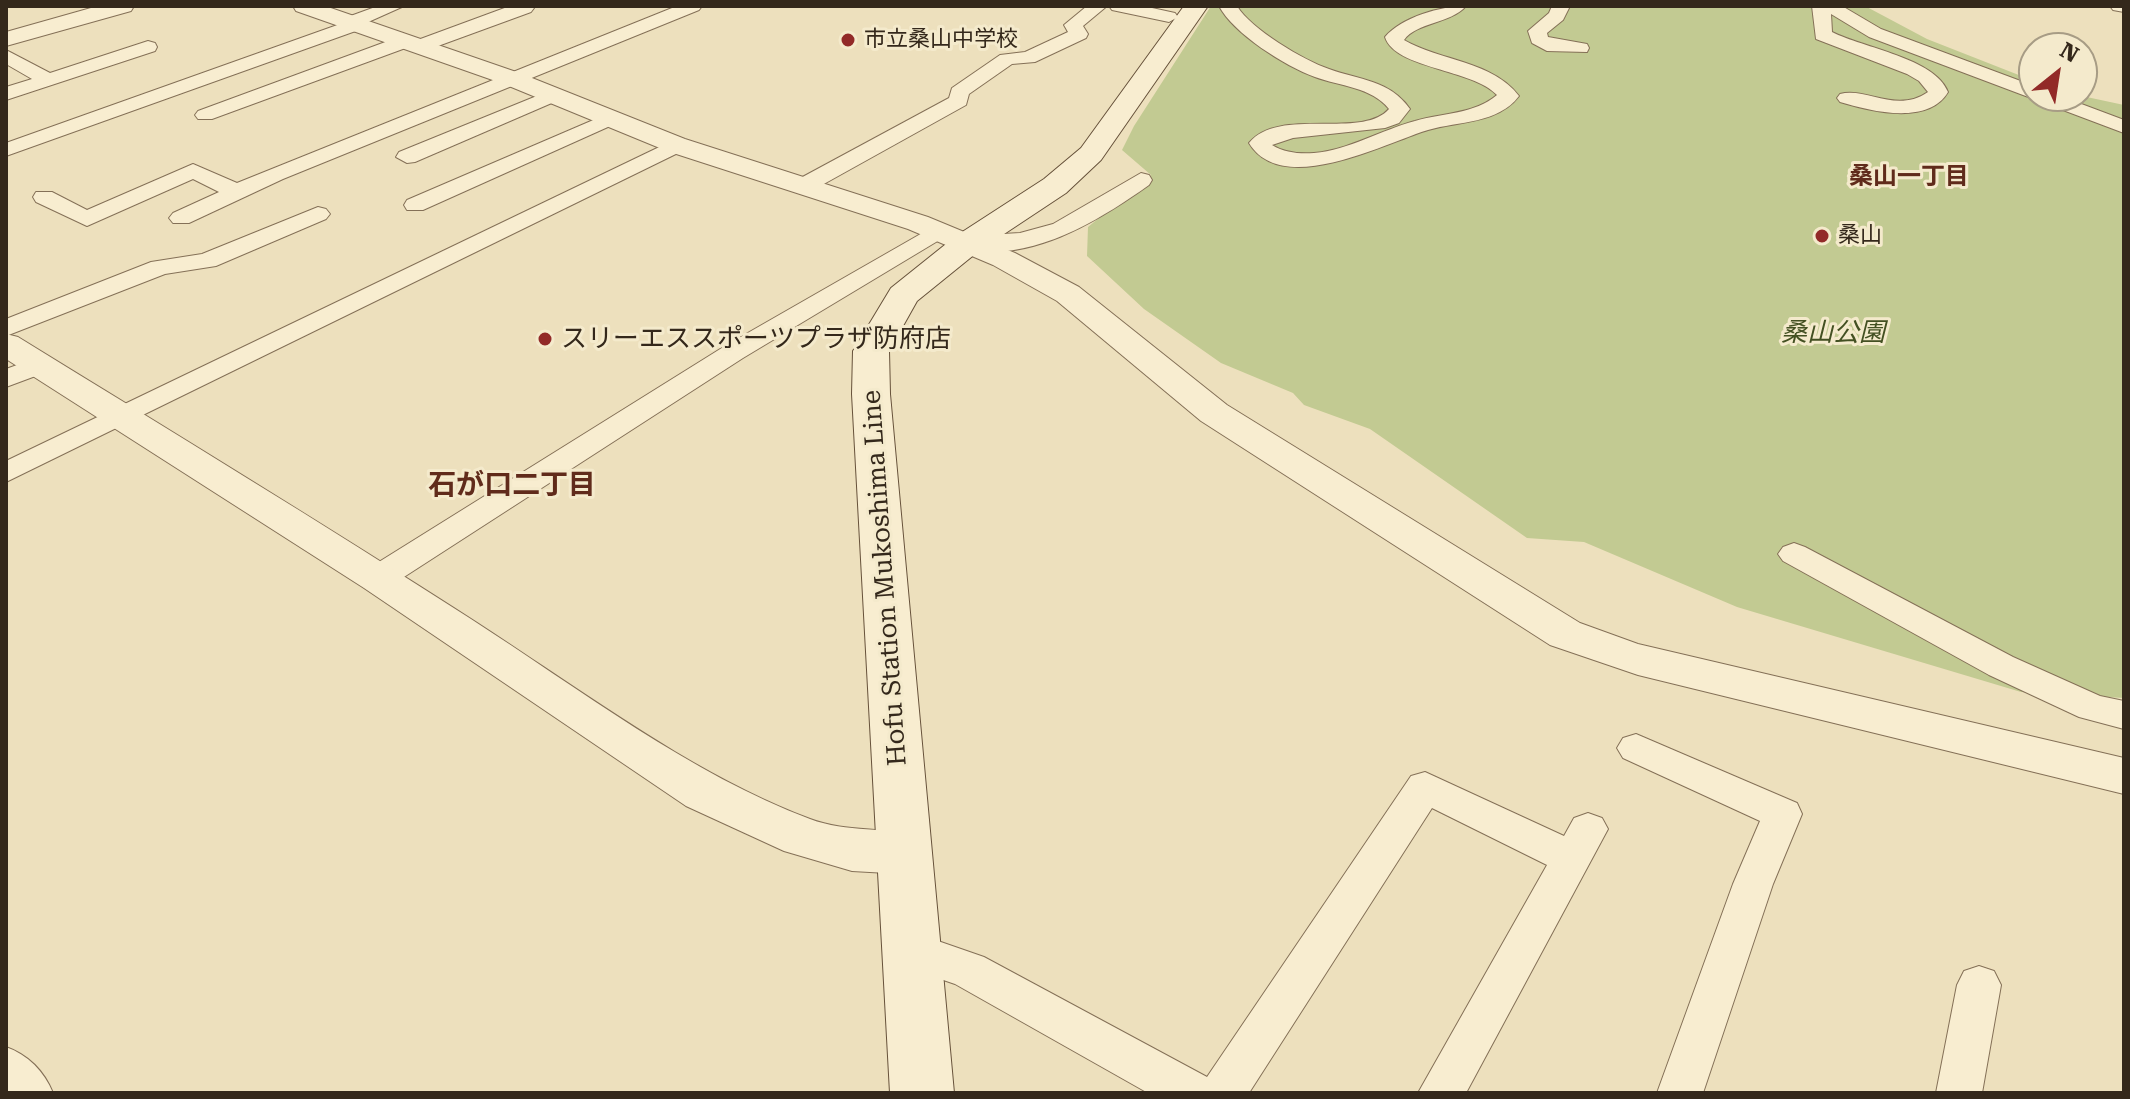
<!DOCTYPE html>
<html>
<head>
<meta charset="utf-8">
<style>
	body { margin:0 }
	#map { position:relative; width:2130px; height:1099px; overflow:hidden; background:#ede0bd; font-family:"Roboto Serif",serif }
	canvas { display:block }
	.frame { position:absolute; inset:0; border:8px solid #34281b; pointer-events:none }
	.north { position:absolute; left:2018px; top:32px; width:80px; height:80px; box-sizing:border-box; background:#f4eacc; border:2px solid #a79c85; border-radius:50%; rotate:30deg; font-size:22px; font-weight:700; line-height:32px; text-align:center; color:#34281b }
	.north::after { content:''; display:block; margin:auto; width:28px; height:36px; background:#922a28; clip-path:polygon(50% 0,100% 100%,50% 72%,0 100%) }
</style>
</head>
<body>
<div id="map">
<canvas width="2130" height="1099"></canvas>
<div class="frame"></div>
<div class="north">N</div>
</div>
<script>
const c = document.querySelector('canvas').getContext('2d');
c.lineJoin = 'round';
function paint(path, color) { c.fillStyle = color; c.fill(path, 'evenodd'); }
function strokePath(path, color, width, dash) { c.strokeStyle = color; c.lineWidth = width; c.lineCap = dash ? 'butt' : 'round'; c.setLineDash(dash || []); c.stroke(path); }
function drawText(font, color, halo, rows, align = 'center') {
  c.font = font + ' "Roboto Serif","Noto Sans JP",serif'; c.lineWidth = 6; c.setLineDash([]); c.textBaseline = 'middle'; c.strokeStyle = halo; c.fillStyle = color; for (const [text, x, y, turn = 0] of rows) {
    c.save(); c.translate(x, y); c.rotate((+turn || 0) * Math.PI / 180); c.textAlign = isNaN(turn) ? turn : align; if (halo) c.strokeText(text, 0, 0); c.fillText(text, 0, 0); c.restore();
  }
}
paint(new Path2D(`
	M 1211,6 L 1865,6 L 1927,39 L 2034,81 L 2034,96 L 2082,96 L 2124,105 L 2124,698 L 2021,692 L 1737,607 L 1584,542 L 1527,538 L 1370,429 L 1304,405 L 1293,393 L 1221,363 L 1144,309 L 1087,256 L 1088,227 L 1151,175 L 1122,150 L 1134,126 Z`), '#c2ca92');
const minor = new Path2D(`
	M 378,6 L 404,6 L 366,23 L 364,28 L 6,156 L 6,143 L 343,23 L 345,18 Z
	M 510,6 L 534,8 L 531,12 L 427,50 L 413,50 L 411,46 L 212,119 L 198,119 L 195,115 L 198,111 L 399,37 L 413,37 L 415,41 Z
	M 677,6 L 702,6 L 699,10 L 283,179 L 189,223 L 173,223 L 169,218 L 173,213 L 219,192 L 193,179 L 87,226 L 36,202 L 33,197 L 36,192 L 52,192 L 87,210 L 193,164 L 237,183 Z
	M 1087,6 L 1107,6 L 1083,26 L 1088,34 L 1086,38 L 1035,62 L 1012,64 L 969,94 L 966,105 L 813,190 L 805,192 L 794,185 L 797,180 L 949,98 L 952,88 L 1000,55 L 1025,52 L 1068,32 L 1064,25 Z
	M 1109,6 L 1143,6 L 1175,13 L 1178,17 L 1169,22 L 1112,10 Z
	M 1219,6 L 1237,6 C 1251,29 1303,60 1329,69 C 1359,80 1390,80 1410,109 L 1399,123 L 1385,128 L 1293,138 L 1272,145 C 1285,153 1300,154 1314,153 C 1349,150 1381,130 1415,121 C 1442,113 1475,114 1497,95 C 1473,69 1395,69 1385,37 C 1402,17 1441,6 1466,6 C 1450,24 1417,22 1404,40 C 1440,61 1493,61 1519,96 C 1498,124 1459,121 1428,130 C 1385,143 1282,198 1249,143 C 1279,106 1362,140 1389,109 C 1372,87 1339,86 1315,77 C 1285,66 1234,34 1219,6 Z
	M 1552,6 L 1570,6 L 1563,20 L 1547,33 L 1548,37 L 1587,44 L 1589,48 L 1587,52 L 1547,51 L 1532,43 L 1528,31 L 1549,13 Z
	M 1812,6 L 1842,6 L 1881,29 L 2034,86 L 2034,96 L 2060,96 L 2124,120 L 2124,133 L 1869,37 L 1831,14 L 1832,32 C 1863,48 1935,58 1948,92 C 1928,126 1870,111 1840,102 L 1837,98 L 1840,94 C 1867,87 1896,114 1928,92 L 1919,81 L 1907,74 L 1816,39 Z
	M 2110,6 L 2124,6 L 2124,12 L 2113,10 Z
	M 148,41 L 155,43 L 157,47 L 155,51 L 6,100 L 6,87 L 32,79 L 6,64 L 6,50 L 50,73 Z
	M 554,89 L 564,95 L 561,99 L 415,162 L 407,163 L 396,157 L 399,152 Z
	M 612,112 L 622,118 L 619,122 L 423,210 L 407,210 L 404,205 L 407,200 Z
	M 676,139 L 687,145 L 684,150 L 6,482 L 6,461 Z
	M 1141,173 L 1149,175 L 1152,180 L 1149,185 C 1097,222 1027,265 960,248 L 956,243 L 960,238 L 968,236 L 1020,233 L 1053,224 Z
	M 318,207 L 326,209 L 330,214 L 326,219 L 216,266 L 165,274 L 6,336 L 6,319 L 151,262 L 202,254 Z
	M 938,224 L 946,226 L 950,231 L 946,236 L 743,358 L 390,586 L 378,589 L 366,586 L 362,578 L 366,570 L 725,346 Z
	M 39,357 L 49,359 L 53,365 L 49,371 L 6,387 L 6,369 Z
	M 1794,543 L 1805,547 L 2013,657 L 2100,696 L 2124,701 L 2124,729 L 2079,717 L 1989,675 L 1783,561 L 1778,554 L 1783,547 Z
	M 1636,734 L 1797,803 L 1802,814 L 1773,884 L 1703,1093 L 1657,1093 L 1733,884 L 1760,821 L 1623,758 L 1617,748 L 1623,738 Z
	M 1425,772 L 1564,836 L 1574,818 L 1588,813 L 1602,818 L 1608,829 L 1466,1093 L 1418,1093 L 1547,865 L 1432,808 L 1249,1093 L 1148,1093 L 955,984 L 897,964 L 891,951 L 897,938 L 912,932 L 984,957 L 1207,1077 L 1411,776 Z
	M 1979,966 L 1994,971 L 2001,985 L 1982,1093 L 1936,1093 L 1957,985 L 1964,971 Z
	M 6,1047 C 28,1055 44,1071 53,1093 L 6,1093 Z`);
const tertiary = new Path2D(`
	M 98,6 L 134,6 L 131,11 L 6,46 L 6,32 Z
	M 293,6 L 325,6 L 522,74 L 685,139 L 928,217 L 1015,253 L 1079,287 L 1227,405 L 1580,623 L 1638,644 L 2124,758 L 2124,794 L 1638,675 L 1550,645 L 1201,421 L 1057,301 L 993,265 L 908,229 L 667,151 L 504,84 L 296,11 Z
	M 6,334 L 18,337 C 169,430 322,523 471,619 C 578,688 692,775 810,819 C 847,833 886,826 923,838 L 930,853 L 923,868 L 905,874 L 852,871 L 784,851 L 686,806 L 364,588 L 6,359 Z`);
const secondary = new Path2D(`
	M 1184,6 L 1208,6 L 1101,160 L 1066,193 L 980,250 L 917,301 L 889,351 L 890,394 L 954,1093 L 890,1093 L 852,394 L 853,351 L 891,288 L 956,236 L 1044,179 L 1081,148 Z`);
strokePath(minor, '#847057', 2);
strokePath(tertiary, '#847057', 2);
strokePath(secondary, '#66513a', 2);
paint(minor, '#f8edd0');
paint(tertiary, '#f8edd0');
paint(secondary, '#f8edd0');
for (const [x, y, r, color] of [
	[848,40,8,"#922a28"],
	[1822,236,8,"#922a28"],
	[545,339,8,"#922a28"]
]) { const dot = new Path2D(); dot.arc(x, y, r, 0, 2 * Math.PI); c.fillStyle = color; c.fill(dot); strokePath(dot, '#f4eacc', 3); }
drawText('22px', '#34281b', '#f4eacc', [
	["市立桑山中学校",864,40],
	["桑山",1838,236]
], 'left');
drawText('bold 24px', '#602b1b', '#f4eacc', [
	["桑山一丁目",1909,177]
]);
drawText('italic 26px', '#435022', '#f4eacc', [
	["桑山公園",1833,333]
]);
drawText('26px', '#34281b', '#f4eacc', [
	["スリーエススポーツプラザ防府店",561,339]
], 'left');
drawText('26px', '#34281b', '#f4eacc', [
	["Hofu Station Mukoshima Line",885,578,-94]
]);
drawText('bold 28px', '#602b1b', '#f4eacc', [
	["石が口二丁目",512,486]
]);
</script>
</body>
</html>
